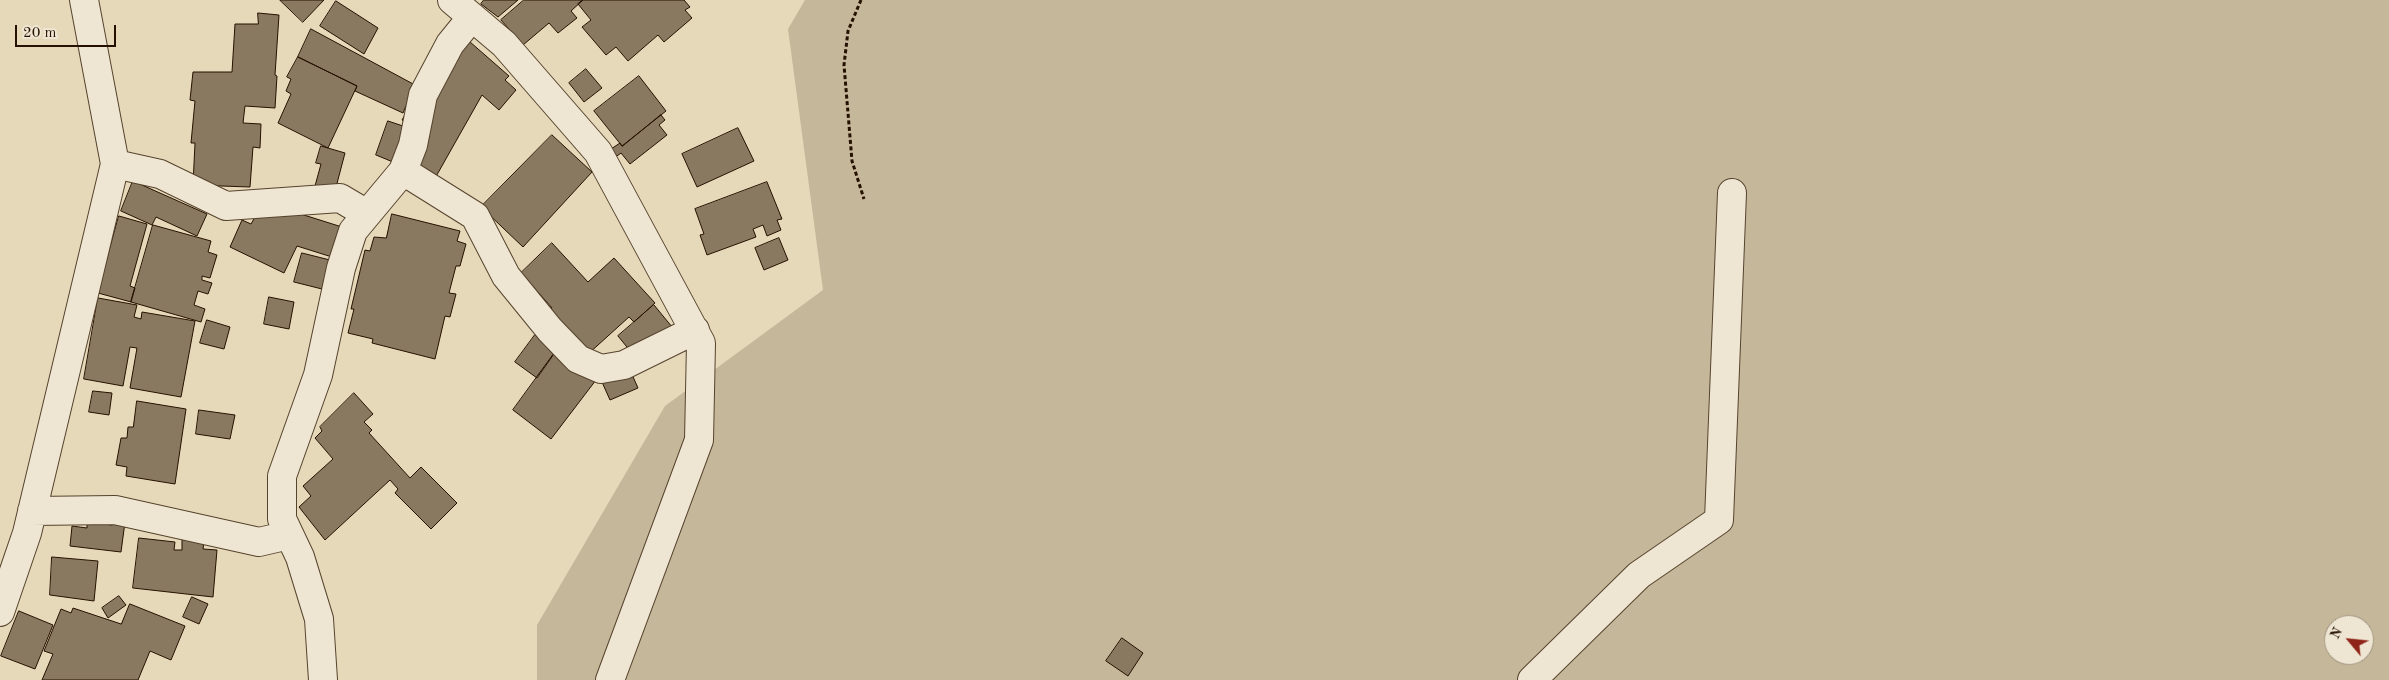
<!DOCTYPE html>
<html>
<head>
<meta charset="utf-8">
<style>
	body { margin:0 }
	#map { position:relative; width:2389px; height:680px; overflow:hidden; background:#e5d9b9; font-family:"Old Standard TT",serif }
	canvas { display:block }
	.north { position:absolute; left:2324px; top:615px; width:50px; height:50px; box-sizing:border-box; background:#eee6d2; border:1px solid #9e917e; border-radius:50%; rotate:298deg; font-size:14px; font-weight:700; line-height:20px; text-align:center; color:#261100 }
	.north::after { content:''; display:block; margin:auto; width:18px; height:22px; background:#8f2418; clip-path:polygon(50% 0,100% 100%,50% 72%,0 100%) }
	.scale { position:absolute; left:15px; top:25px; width:101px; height:22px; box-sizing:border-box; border:2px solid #261100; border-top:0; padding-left:6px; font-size:15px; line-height:18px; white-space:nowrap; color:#261100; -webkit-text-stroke:4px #eee6d2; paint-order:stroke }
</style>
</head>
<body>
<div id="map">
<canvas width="2389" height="680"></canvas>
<div class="north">N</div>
<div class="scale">20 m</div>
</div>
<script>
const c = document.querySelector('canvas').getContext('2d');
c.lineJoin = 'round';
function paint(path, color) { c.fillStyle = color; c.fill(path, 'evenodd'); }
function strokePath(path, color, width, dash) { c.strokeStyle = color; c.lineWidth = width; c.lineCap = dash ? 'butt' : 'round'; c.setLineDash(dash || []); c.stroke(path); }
paint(new Path2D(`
	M 805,0 L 2389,0 L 2389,680 L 537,680 L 537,625 L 665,406 L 823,290 L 788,29 ZM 2334,625 L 2364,625 L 2364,655 L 2334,655 Z`), '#c5b79a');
const building = new Path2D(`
	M 280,0 L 324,0 L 303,22 Z
	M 484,0 L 518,0 L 498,17 L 481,4 Z
	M 524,0 L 583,0 L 571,11 L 577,18 L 558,33 L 549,23 L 523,45 L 501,20 Z
	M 583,0 L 684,0 L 690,7 L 685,10 L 692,18 L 664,42 L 658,35 L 628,61 L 616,47 L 606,55 L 582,27 L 591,20 L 578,4 Z
	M 336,1 L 378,28 L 364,54 L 320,26 Z
	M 258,13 L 279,15 L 275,75 L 277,76 L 275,108 L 245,106 L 243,123 L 261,124 L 260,148 L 253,147 L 250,187 L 193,185 L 195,143 L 191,143 L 195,101 L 190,100 L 193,72 L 232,72 L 235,24 L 258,24 Z
	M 454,28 L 509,76 L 505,80 L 516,90 L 499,110 L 482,95 L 434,180 L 396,157 L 410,125 L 402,120 L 417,94 L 410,89 L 427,60 Z
	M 311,29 L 415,85 L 403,113 L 355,91 L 357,86 L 298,57 Z
	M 298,57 L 357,86 L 328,148 L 278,123 L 291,94 L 286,91 L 291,79 L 287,77 Z
	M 586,69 L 602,88 L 584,102 L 569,83 Z
	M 639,76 L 666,111 L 622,146 L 594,111 Z
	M 661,115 L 665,120 L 659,125 L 667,135 L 630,164 L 621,153 L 617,156 L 611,149 L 620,143 L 622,146 Z
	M 388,121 L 406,127 L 393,162 L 376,155 Z
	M 738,128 L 754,161 L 697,187 L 682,154 Z
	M 552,135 L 592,172 L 523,247 L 481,207 Z
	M 321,146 L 345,153 L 335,191 L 315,186 L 321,164 L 316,163 Z
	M 133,181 L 207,214 L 197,236 L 156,217 L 152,225 L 121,211 Z
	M 767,182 L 782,219 L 777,220 L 781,230 L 767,236 L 763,225 L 753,229 L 756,237 L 707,255 L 700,235 L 704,234 L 695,209 Z
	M 288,210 L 342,227 L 332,257 L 297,246 L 284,273 L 230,247 L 242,220 L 251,224 L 255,217 Z
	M 392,214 L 460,231 L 457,241 L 466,244 L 460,266 L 456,266 L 449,293 L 456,294 L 450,317 L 445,316 L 435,359 L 372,343 L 373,339 L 348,333 L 354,309 L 351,309 L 365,250 L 370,251 L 374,237 L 386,238 Z
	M 119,216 L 147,224 L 130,286 L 135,288 L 131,302 L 98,293 Z
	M 153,225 L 211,241 L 208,252 L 217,255 L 210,278 L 202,276 L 202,280 L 212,283 L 208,294 L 198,291 L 194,305 L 205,309 L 201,322 L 131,302 Z
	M 779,238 L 788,260 L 764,270 L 755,248 Z
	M 552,243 L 588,282 L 614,258 L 655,303 L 634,322 L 629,317 L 587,355 L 548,312 L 552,308 L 521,273 Z
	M 302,253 L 330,260 L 322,289 L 294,282 Z
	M 269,297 L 294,302 L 289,329 L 264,324 Z
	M 98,298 L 137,305 L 134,317 L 141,319 L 142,312 L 195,321 L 181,397 L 130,388 L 137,348 L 130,347 L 123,386 L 84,379 Z
	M 654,305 L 677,333 L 635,357 L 618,336 Z
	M 207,320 L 230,327 L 224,349 L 200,343 Z
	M 535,335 L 556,351 L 537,378 L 515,362 Z
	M 556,351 L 596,380 L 551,439 L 513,410 Z
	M 630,370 L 638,388 L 610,400 L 602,382 Z
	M 93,391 L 112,393 L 109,415 L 89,412 Z
	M 354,393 L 373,414 L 364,422 L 372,430 L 369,433 L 410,478 L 421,467 L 457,503 L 431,529 L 395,493 L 398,489 L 390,480 L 325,540 L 299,507 L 311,496 L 303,486 L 333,459 L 315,438 L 322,431 L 320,427 Z
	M 137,401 L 186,409 L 175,484 L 126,476 L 127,467 L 116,465 L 121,438 L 127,438 L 128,427 L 133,427 Z
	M 199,410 L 235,415 L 230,439 L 196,434 Z
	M 113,520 L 125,522 L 121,552 L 70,546 L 72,526 L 87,528 L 87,522 L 112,525 Z
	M 139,538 L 175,542 L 174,550 L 182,550 L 182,539 L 204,542 L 203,549 L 217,550 L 213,597 L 133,588 Z
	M 52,557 L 98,561 L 94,601 L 50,595 Z
	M 119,596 L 126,605 L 108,618 L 102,608 Z
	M 192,597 L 208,604 L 199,624 L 183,617 Z
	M 130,604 L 185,626 L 171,660 L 150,651 L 138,680 L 42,680 L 53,654 L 44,651 L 61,609 L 71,613 L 73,608 L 121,624 Z
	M 19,611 L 53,625 L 35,669 L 1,656 Z
	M 1122,638 L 1143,653 L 1128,676 L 1106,661 Z`);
paint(building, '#897960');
strokePath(building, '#261100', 1);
const street = new Path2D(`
	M 452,0 L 504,44 L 598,152 L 701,343 L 699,440 L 610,680
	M 115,164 L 160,174 L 226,206 L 340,198 L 367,214
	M 403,171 L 475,216 L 506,276 L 550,330 L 578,359 L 601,369 L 624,365 L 695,330
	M 32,511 L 115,510 L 259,542 L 289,535
	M 0,612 L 27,533 L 115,164 L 84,0
	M 323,680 L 319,619 L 300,557 L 282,519 L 282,476 L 318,375 L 341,268 L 353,231 L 403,171 L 413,145 L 423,95 L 450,44 L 472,17
	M 1532,680 L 1639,575 L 1719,520 L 1732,193`);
strokePath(street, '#56432e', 30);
strokePath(new Path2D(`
	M 861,0 L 848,31 L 844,65 L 852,161 L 864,199`), '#261100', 3, [4, 2.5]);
strokePath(street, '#eee6d2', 28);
</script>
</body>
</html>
